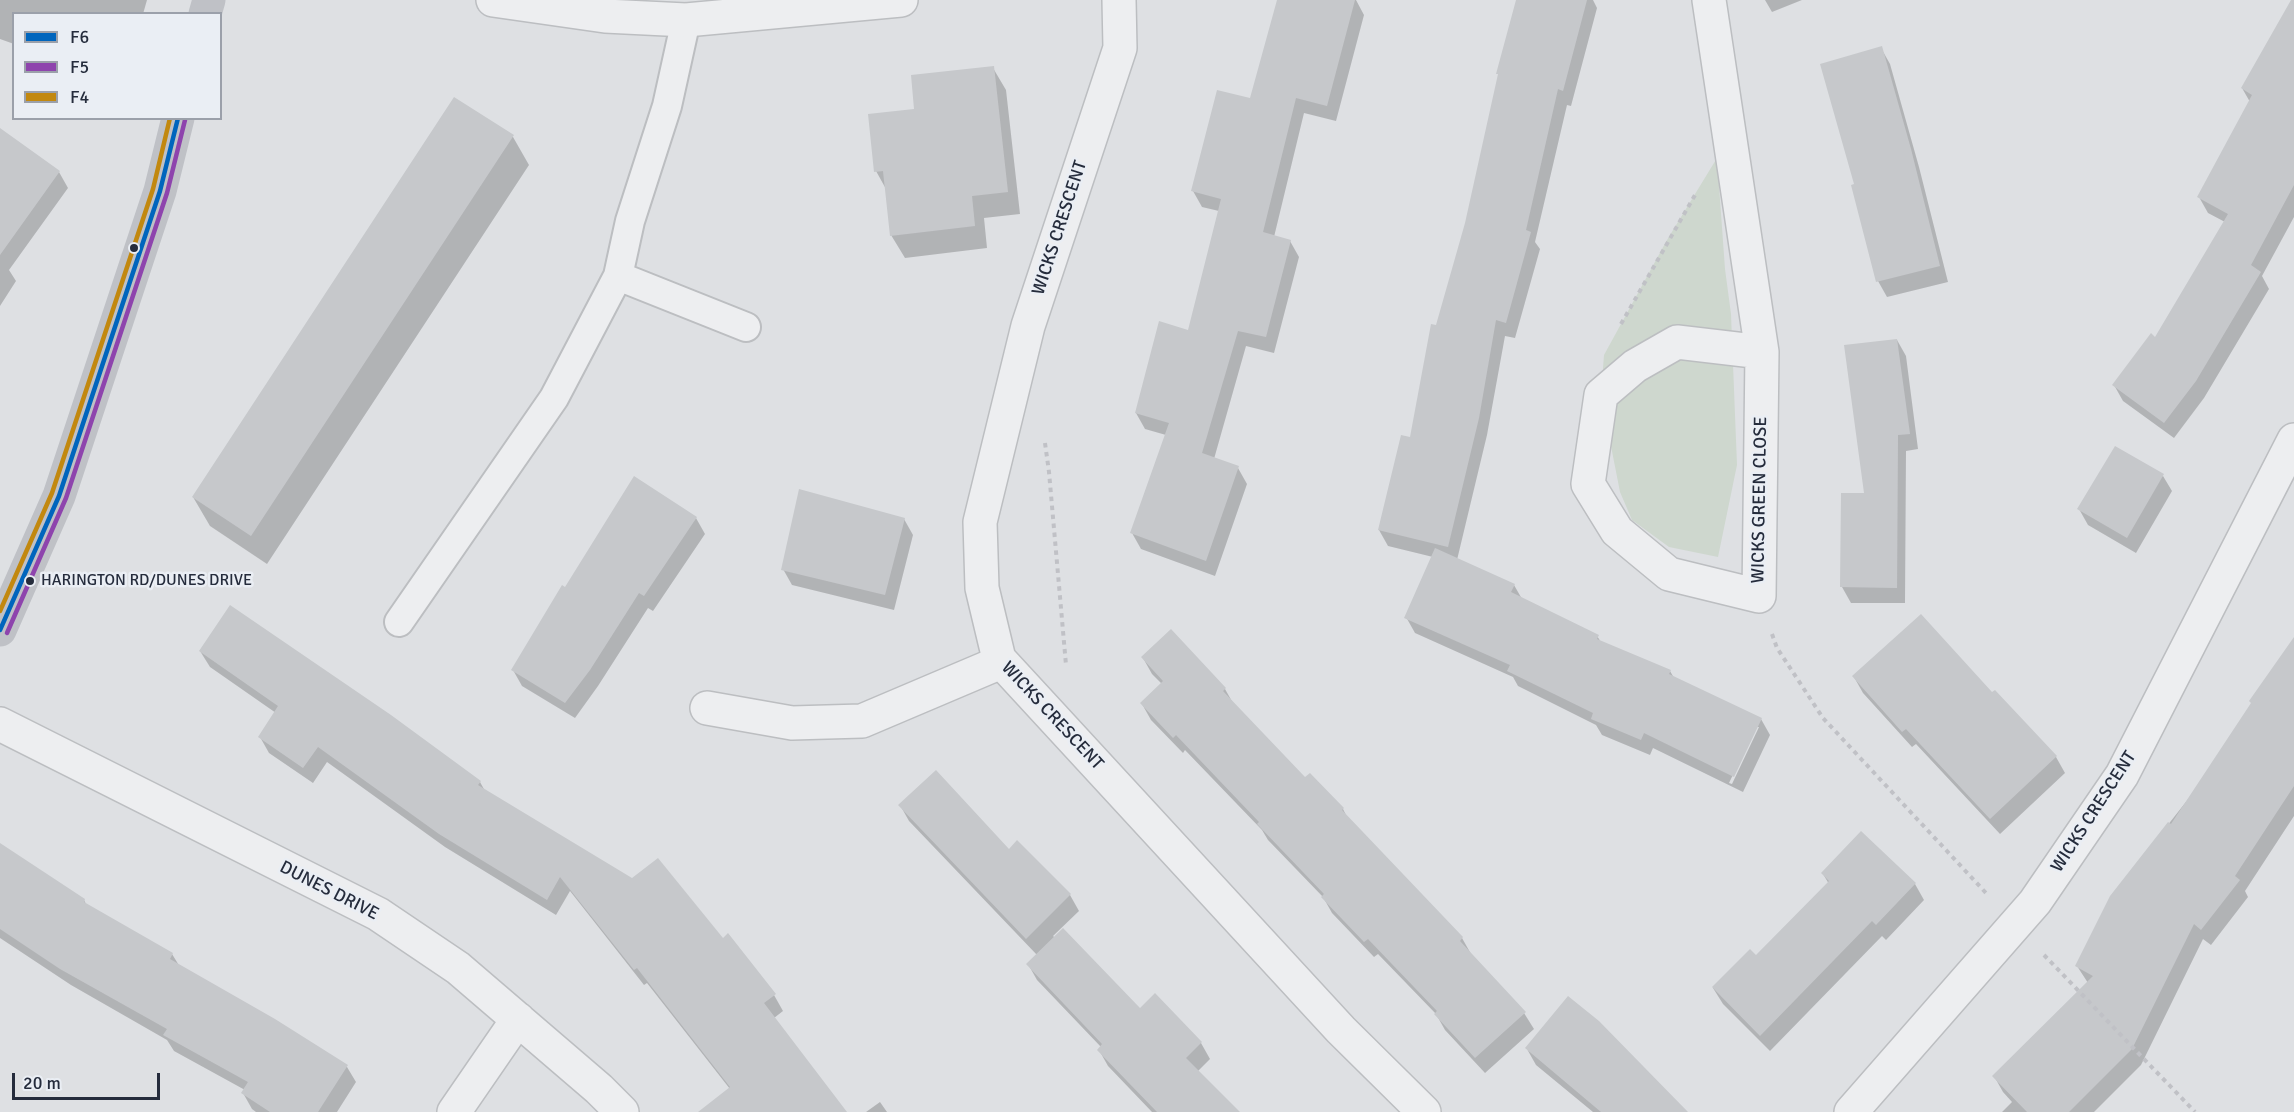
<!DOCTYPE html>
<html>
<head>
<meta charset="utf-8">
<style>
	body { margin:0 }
	#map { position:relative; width:2294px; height:1112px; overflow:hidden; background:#dee0e3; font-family:Signika,sans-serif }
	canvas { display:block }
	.legend { position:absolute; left:12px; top:12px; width:210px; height:108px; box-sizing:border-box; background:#eaeef4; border:2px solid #9ba0aa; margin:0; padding:8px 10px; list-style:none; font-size:18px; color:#252c3c }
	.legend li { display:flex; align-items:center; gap:12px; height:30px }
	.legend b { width:30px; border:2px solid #9ba0aa }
	.scale { position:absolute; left:12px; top:1073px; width:148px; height:27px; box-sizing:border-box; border:3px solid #252c3c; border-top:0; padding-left:8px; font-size:18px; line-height:21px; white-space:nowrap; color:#252c3c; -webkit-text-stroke:4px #eaeef4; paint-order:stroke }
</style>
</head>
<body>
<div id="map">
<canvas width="2294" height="1112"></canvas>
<ul class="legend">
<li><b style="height:8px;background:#0065bd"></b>F6</li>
<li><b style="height:8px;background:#8e44ad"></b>F5</li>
<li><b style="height:8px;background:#c2880f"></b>F4</li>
</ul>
<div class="scale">20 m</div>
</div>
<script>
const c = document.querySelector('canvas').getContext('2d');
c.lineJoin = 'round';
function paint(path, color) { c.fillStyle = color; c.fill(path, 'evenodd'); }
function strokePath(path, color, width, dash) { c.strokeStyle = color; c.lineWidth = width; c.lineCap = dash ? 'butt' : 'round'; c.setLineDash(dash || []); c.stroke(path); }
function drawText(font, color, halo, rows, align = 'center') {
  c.font = font + ' Signika,sans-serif'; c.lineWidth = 5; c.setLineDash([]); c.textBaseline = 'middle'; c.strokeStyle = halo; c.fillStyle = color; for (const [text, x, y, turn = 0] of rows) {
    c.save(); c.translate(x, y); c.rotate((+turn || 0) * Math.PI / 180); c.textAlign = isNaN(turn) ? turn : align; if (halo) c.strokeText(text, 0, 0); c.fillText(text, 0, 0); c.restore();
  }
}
paint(new Path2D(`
	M 1717,158 L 1725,269 L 1731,314 L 1737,465 L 1718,557 L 1669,547 L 1632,520 L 1620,492 L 1601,395 L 1604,355 L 1667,240 Z`), '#ced7ce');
paint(new Path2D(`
	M 0,0 L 147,0 L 143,14 L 14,14 L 14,44 L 0,39 Z
	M 1279,0 L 1356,0 L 1364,15 L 1336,121 L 1304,113 L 1274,237 L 1290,241 L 1299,257 L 1274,353 L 1246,346 L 1214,459 L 1238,468 L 1247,484 L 1215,576 L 1141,549 L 1132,533 L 1166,435 L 1145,429 L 1136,413 L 1190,332 L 1219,211 L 1202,207 L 1193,191 L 1251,100 Z
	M 1518,0 L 1593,0 L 1597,8 L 1571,106 L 1567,105 L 1535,242 L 1540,249 L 1515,338 L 1505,336 L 1487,435 L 1457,560 L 1514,585 L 1522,599 L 1597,636 L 1601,642 L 1670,671 L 1674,678 L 1761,719 L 1770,735 L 1743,792 L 1653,748 L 1650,755 L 1602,735 L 1596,725 L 1518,686 L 1513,677 L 1415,633 L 1406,617 L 1433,557 L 1388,546 L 1379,530 L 1411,439 L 1437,327 L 1467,223 ZM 1756,727 L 1759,727 L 1732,784 L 1729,783 Z
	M 1765,0 L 1802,0 L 1772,12 Z
	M 2294,0 L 2294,217 L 2262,276 L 2269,289 L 2204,398 L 2174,438 L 2123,401 L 2114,385 L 2156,339 L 2225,222 L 2208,213 L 2199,197 L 2250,102 L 2242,88 Z
	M 1881,48 L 1890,64 L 1919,167 L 1948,282 L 1887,297 L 1878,281 L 1856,185 Z
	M 993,68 L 1006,90 L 1020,214 L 984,218 L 987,248 L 905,258 L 891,235 L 886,189 L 876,171 L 916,110 Z
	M 455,99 L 513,137 L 529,165 L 267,564 L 210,526 L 193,497 Z
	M 0,152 L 59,172 L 68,188 L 9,270 L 16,281 L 0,306 Z
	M 1897,340 L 1906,356 L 1918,449 L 1906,451 L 1905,603 L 1851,603 L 1842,587 L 1865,495 Z
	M 2163,476 L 2172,491 L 2136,553 L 2088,525 L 2079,509 Z
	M 696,518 L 705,534 L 653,611 L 648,608 L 598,686 L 575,718 L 522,686 L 513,670 Z
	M 904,519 L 913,535 L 894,610 L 792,585 L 783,569 Z
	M 2294,642 L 2294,816 L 2245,891 L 2248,897 L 2211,945 L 2203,939 L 2141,1065 L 2094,1112 L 2002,1112 L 2012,1102 L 2003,1092 L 1994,1076 L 2088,983 L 2077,966 L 2111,897 L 2193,793 Z
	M 200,651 L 480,782 L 485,791 L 722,940 L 774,995 L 783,1011 L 774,1018 L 845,1112 L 729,1112 L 730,1089 L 647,983 L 644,985 L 570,891 L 556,915 L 445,847 L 327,762 L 313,783 L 269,753 L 260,737 L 276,713 L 210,667 Z
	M 1143,658 L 1225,689 L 1234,705 L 1305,779 L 1343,809 L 1348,819 L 1462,938 L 1471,954 L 1524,1013 L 1534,1029 L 1485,1073 L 1445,1030 L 1436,1014 L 1378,954 L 1374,957 L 1332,913 L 1323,897 L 1268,840 L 1262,830 L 1185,750 L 1183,753 L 1151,720 L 1142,704 L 1162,684 L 1152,674 Z
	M 1854,677 L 1992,694 L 2056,757 L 2065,773 L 2000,834 L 1916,744 L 1912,747 L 1863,693 Z
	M 900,805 L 1009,851 L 1070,895 L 1079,911 L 1053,936 L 1140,1010 L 1155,995 L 1201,1043 L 1210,1059 L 1198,1071 L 1238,1112 L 1152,1112 L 1108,1066 L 1099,1050 L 1101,1047 L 1037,980 L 1028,964 L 1037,955 L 909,821 Z
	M 0,845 L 84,900 L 87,906 L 172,954 L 180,967 L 347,1067 L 356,1082 L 337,1112 L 256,1112 L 252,1109 L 243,1093 L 245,1090 L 174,1051 L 167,1040 L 71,985 L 0,938 Z
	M 1823,874 L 1915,884 L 1924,900 L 1886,940 L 1882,936 L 1770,1051 L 1723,1004 L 1713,988 L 1756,957 L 1829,884 Z
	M 1527,1049 L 1686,1112 L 1593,1112 L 1536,1065 Z
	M 880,1102 L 887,1112 L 866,1112 Z`), '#0003');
paint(new Path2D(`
	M 1277,0 L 1355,0 L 1327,106 L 1296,98 L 1263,232 L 1291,240 L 1266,337 L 1238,331 L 1202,453 L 1239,466 L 1206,561 L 1130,533 L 1169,423 L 1135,413 L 1159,321 L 1188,330 L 1221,199 L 1191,191 L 1217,90 L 1250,98 Z
	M 1516,0 L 1587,0 L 1563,91 L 1558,89 L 1526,230 L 1531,232 L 1506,323 L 1496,320 L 1479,418 L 1448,547 L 1378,530 L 1401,435 L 1410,437 L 1431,324 L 1436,325 L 1465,223 L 1498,74 L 1496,74 Z
	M 2291,0 L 2294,0 L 2294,185 L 2251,265 L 2261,272 L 2196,381 L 2164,423 L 2112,385 L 2151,333 L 2155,337 L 2228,214 L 2197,197 L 2252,95 L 2241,88 Z
	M 1882,46 L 1911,149 L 1940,266 L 1876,282 L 1851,185 L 1854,184 L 1820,64 Z
	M 994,66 L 1008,192 L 972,196 L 975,226 L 890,236 L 883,171 L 874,172 L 868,114 L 914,109 L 911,75 Z
	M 454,97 L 514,135 L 251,536 L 192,497 Z
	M 0,128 L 60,171 L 0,255 Z
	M 1897,339 L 1910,434 L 1898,435 L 1897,588 L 1840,587 L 1841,493 L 1864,493 L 1844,345 Z
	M 2115,446 L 2164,474 L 2127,538 L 2077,509 Z
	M 634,476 L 697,517 L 644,596 L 639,593 L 590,670 L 565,703 L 511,670 L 562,585 L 565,587 Z
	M 799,489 L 905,518 L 885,595 L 781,570 Z
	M 1435,548 L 1515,584 L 1511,592 L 1599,635 L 1597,639 L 1671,670 L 1669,674 L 1762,718 L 1734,777 L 1644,733 L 1641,740 L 1591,719 L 1593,713 L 1507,671 L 1510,665 L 1404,618 Z
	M 230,605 L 391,715 L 481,781 L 478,785 L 632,878 L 658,858 L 723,938 L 728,933 L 776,994 L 764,1003 L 847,1112 L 698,1112 L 730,1087 L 637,968 L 634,970 L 560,877 L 547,900 L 439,834 L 318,747 L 303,768 L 258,737 L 278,706 L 199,651 Z
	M 1921,614 L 1992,692 L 1995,690 L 2057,756 L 1990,819 L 1906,729 L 1902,732 L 1852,676 Z
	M 1171,629 L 1226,688 L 1223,691 L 1305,777 L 1310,773 L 1344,808 L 1342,810 L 1463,937 L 1460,941 L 1526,1012 L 1475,1058 L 1434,1014 L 1437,1011 L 1368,939 L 1364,942 L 1321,897 L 1324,894 L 1257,824 L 1259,822 L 1176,735 L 1173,738 L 1140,703 L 1163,681 L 1141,657 Z
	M 2294,637 L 2294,786 L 2235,876 L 2240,880 L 2201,930 L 2194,924 L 2132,1049 L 2069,1112 L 2027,1112 L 1992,1076 L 2093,976 L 2075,966 L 2110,896 L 2168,822 L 2171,824 L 2251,703 L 2249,701 Z
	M 936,770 L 1009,849 L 1017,840 L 1071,894 L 1026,939 L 898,805 Z
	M 1861,831 L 1916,883 L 1876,925 L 1872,921 L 1760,1036 L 1712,987 L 1750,949 L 1756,955 L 1829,881 L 1821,873 Z
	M 0,843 L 85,899 L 84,902 L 173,953 L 170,959 L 275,1019 L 348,1065 L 318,1112 L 270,1112 L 241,1093 L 248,1082 L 163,1035 L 167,1029 L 60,969 L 0,929 Z
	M 1063,928 L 1140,1008 L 1155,993 L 1202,1042 L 1186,1058 L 1240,1112 L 1157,1112 L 1097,1050 L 1102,1044 L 1026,964 Z
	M 1568,996 L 1599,1021 L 1688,1112 L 1601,1112 L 1525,1048 Z`), '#c6c8cb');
const lane = new Path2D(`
	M 618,276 L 746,327
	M 399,622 L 554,398 L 618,276 L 630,221 L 667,106 L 686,20`);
const street = new Path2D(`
	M 493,0 L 605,16 L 686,20 L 901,0
	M 1119,0 L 1120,48 L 1028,326 L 980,522 L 982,588 L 999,659 L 1341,1030 L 1424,1112
	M 1709,0 L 1762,352 L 1759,596 L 1669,574 L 1617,531 L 1588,484 L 1601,395 L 1635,366 L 1677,342 L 1762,352
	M 707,708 L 792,723 L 862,721 L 1001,662
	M 0,724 L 378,914 L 458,968 L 599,1089 L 622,1112
	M 454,1112 L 518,1019
	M 1851,1112 L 2035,902 L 2122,775 L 2294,440`);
strokePath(lane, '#bcbec1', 32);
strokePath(street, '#bcbec1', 36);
strokePath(new Path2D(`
	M 1621,324 L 1695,195
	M 1045,443 L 1049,472 L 1066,665
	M 1772,634 L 1777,648 L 1823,718 L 1986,893
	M 2044,955 L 2195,1112`), '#c0c1c6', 4, [4.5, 4.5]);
strokePath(lane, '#edeef0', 28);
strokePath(street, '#edeef0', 33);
strokePath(new Path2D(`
	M 205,14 L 209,0
	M 0,630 L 59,496 L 160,191 L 178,118`), '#bfc1c6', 33);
strokePath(new Path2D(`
	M 0,630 L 59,496 L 160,191 L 178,118`), '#0065bd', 4.5);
strokePath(new Path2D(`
	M 7,633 L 66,498 L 167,193 L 185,120`), '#8e44ad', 4.5);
strokePath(new Path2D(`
	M 0,611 L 52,493 L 153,189 L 170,118`), '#c2880f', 4.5);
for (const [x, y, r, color] of [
	[134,248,5,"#252c3c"],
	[30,581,5,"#252c3c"]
]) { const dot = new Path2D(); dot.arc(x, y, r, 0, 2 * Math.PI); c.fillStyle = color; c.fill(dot); strokePath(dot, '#eaeef4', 2); }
drawText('16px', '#252c3c', '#eaeef4', [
	["HARINGTON RD/DUNES DRIVE",41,581]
], 'left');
drawText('18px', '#252c3c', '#eaeef4', [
	["WICKS CRESCENT",1060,228,-72],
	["WICKS GREEN CLOSE",1760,500,-89],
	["WICKS CRESCENT",1052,716,47],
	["WICKS CRESCENT",2094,812,-57],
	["DUNES DRIVE",329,891,27]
]);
</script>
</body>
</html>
